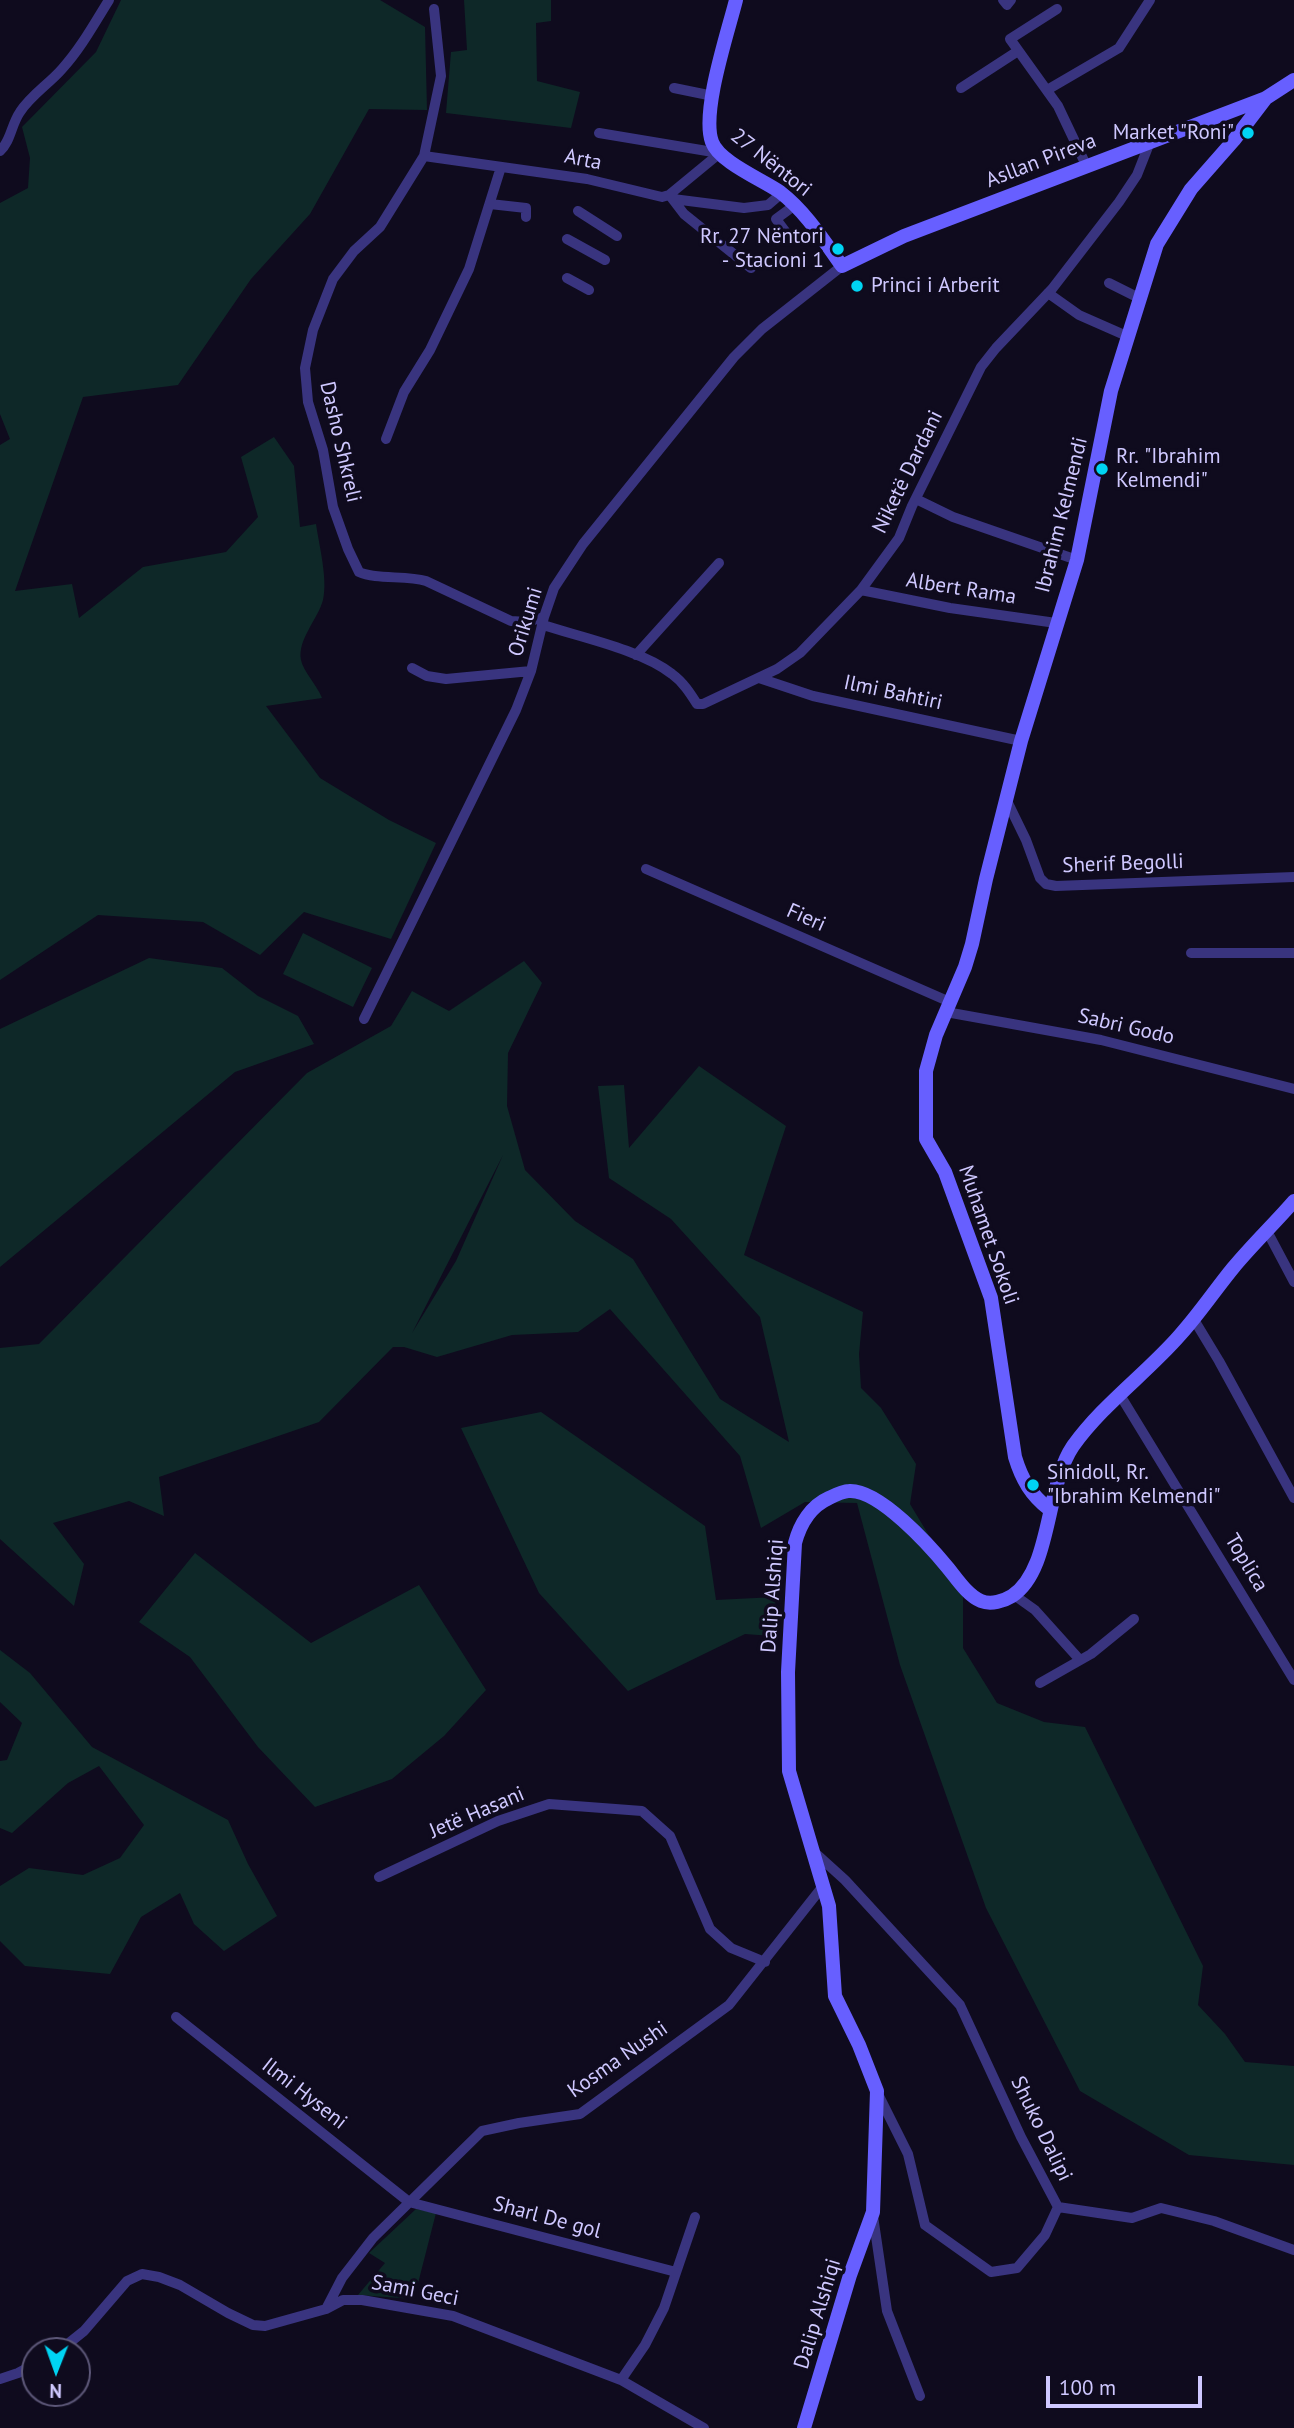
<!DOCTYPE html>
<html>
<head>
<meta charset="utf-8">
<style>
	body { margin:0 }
	#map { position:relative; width:1294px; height:2428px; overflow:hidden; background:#0f0b1e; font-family:"PT Sans",sans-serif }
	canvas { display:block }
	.north { position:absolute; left:21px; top:2337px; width:70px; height:70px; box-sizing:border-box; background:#0f0b1e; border:2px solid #5c5778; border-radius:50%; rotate:181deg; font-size:19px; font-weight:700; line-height:28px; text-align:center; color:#cfc8ff }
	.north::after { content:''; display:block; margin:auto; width:24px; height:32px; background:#00d4f3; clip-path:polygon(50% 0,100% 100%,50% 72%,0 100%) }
	.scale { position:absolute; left:1046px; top:2376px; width:156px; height:32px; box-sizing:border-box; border:4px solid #cfc8ff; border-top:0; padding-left:9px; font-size:21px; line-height:24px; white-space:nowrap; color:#cfc8ff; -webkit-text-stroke:5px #0f0b1e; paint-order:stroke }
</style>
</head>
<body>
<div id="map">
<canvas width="1294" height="2428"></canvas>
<div class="north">N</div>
<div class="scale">100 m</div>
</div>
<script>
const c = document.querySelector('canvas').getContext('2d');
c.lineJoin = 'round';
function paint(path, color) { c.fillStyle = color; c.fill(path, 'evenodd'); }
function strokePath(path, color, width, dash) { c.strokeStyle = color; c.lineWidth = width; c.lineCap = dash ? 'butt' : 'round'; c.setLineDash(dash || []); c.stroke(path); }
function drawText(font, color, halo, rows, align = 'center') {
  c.font = font + ' "PT Sans",sans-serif'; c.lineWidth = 7; c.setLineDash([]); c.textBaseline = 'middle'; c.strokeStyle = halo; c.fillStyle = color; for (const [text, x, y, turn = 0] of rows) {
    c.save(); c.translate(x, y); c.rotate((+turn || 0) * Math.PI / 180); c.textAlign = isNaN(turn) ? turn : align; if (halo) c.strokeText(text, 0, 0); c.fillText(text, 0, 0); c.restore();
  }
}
paint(new Path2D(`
	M 121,0 L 380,0 L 425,27 L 427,110 L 369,109 L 310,214 L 251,279 L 178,385 L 83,397 L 15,591 L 72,584 L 79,618 L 143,567 L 226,552 L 258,517 L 241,457 L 274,437 L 294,466 L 300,527 L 316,524 C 319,545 328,579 323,600 C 318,619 297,640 301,660 C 303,671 317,685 322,698 L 266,706 L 320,778 L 389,820 L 436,843 L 391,939 L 304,912 L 260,955 L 203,922 L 98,915 L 0,980 L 0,445 L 10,439 L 0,414 L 0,203 L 28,188 L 30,158 L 22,127 L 96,52 Z
	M 464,0 L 551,0 L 551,21 L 536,23 L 537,81 L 580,92 L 571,128 L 446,113 L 451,52 L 467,50 Z
	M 303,933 L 372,968 L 353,1007 L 283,974 Z
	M 149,958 L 222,968 L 258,996 L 298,1016 L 314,1044 L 235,1072 L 0,1267 L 0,1029 Z
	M 524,961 L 542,983 L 508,1053 L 507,1106 L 525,1170 L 575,1221 L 633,1259 L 720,1399 L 789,1442 L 760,1317 L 671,1219 L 609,1178 L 598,1086 L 624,1085 L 629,1148 L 699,1066 L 786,1126 L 744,1255 L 863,1312 L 859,1354 L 861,1388 L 881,1408 L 916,1464 L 910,1504 L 963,1592 L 963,1648 L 997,1703 L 1044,1722 L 1085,1727 L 1203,1966 L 1198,2005 L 1225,2034 L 1245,2062 L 1294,2066 L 1294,2165 L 1189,2155 L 1080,2091 L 986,1908 L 900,1665 L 857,1503 L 805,1502 L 761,1528 L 740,1456 L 610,1309 L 578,1332 L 512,1335 L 437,1357 L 404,1347 L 393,1347 L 319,1422 L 159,1477 L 164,1516 L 129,1501 L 53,1523 L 84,1564 L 74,1606 L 0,1539 L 0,1348 L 39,1344 L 307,1073 L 391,1026 L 412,991 L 449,1011 ZM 503,1155 L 456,1261 L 412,1333 Z
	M 541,1412 L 705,1526 L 716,1600 L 776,1597 L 772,1636 L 745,1634 L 628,1691 L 539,1593 L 461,1428 Z
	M 195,1553 L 311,1643 L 419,1585 L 486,1690 L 444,1736 L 392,1779 L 315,1807 L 258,1747 L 190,1657 L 139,1622 Z
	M 0,1650 L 30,1673 L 92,1747 L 228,1820 L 248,1864 L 277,1916 L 224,1951 L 194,1924 L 180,1893 L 141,1917 L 110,1974 L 25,1966 L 0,1941 L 0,1886 L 29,1868 L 83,1875 L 120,1858 L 144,1825 L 99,1766 L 68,1783 L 12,1833 L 0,1828 L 0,1761 L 7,1760 L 22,1723 L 0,1702 Z
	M 416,2209 L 436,2213 L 414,2299 L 358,2295 L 385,2263 L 369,2253 Z`), '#0e2828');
strokePath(new Path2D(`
	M 1003,0 L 1007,5 L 1011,0
	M 434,9 L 441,76 L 424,156 L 380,227 L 354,251 L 333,279 L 313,330 L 305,368 L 308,402 L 323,450 L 333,507 L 348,549 L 359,572 C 376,580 406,575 426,581 L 511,621 L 527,622 L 544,617
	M 1057,9 L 1010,39 L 1058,106 L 1086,165
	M 674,88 L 713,96
	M 961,88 L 1018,51
	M 1047,90 L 1119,48 L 1150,0
	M 599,133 L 719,153
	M 0,151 C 11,141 11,125 20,112 C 31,95 49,84 62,69 C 81,48 94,24 109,0
	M 424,156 L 587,179 L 662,197 L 669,195 L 720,153
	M 671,197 L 684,214 L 751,268
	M 673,199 L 744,208 L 768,205 L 782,193
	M 490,204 L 526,208 L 526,217
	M 578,211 L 617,236
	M 785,231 L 776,219 L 795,205
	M 567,239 L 605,260
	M 567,278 L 589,290
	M 1109,283 L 1141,299
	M 1048,293 L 1079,315 L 1129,337
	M 386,439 L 404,392 L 430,350 L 469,269 L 501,167
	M 916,499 L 953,517 L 1077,560
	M 861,590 L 950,608 L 1056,623
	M 543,625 C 580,637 642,650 672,674 C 683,682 690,693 697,704 L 703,704 L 777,669 L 800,653 L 861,590 L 899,538 L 912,506 L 981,367 L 996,348 L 1052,289 L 1119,202 L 1137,175 L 1150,142
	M 636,655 L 719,563
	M 412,668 L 427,676 L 446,679 L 531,671
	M 759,678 L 813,696 L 1021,741
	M 1007,801 L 1026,840 L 1040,878 L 1046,884 L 1056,886 L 1294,877
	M 646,869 L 950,1002
	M 1191,953 L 1294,953
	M 946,1012 L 1101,1040 L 1294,1089
	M 364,1019 L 516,710 L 531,671 L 544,617 L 554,588 L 583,544 L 734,357 L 762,329 L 842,266
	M 1267,1231 L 1294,1282
	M 1193,1318 L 1219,1361 L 1294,1498
	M 1120,1395 L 1294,1680
	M 1014,1595 L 1035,1610 L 1080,1660
	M 1040,1683 L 1091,1654 L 1134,1619
	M 813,1851 L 845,1880 L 960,2005 L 1021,2137 L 1058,2207 L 1045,2235 L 1017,2268 L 991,2272 L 925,2225 L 908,2154 L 878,2094
	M 379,1877 L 498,1821 L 549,1804 L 642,1811 L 670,1836 L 710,1929 L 731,1948 L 765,1962
	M 176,2017 L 409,2202 L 676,2272
	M 1058,2207 L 1132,2218 L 1161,2208 L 1214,2221 L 1294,2250
	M 873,2216 L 887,2311 L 920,2396
	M 326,2309 L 342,2278 L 373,2238 L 482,2131 L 519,2123 L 580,2114 L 729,2005 L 823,1886
	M 59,2351 L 84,2331 L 127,2281 L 142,2274 L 159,2277 L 180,2285 L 228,2313 L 253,2325 L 265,2326 L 326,2309 L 343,2300 L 362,2300 L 453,2316 L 621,2380 L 704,2428
	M 0,2379 L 18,2373 L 35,2364
	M 621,2380 L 645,2345 L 664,2308 L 695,2217`), '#39347f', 10);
strokePath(new Path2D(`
	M 736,0 C 728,32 701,112 712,142 C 719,162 763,180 780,192 C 806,212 824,241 842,266 L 904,236 L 1266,98 L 1294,80
	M 1049,1509 C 1031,1495 1022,1480 1015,1457 L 991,1298 L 945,1172 L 926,1139 L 926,1071 L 936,1035 L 965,967 L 972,944 L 986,879 L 1021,741 L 1077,560 L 1111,391 L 1157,244 L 1191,189 L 1234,140 L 1266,98
	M 804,2428 L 850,2275 L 873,2212 L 877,2091 L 859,2045 L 835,1996 L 829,1906 L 789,1771 L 788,1672 L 795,1543 C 800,1524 811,1506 829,1498 C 835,1495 843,1491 849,1491 C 879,1489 930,1546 948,1568 C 957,1579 968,1596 981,1601 C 991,1605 1004,1601 1012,1596 C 1052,1570 1045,1487 1073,1446 C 1103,1404 1147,1373 1180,1335 C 1199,1314 1215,1290 1233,1268 C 1252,1245 1274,1224 1294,1201`), '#675fff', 14);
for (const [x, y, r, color] of [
	[1248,133,7,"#00d4f3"],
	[838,249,7,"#00d4f3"],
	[857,286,7,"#00d4f3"],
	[1102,469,7,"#00d4f3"],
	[1033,1485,7,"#00d4f3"]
]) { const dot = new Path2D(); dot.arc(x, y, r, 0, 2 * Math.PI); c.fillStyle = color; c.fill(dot); strokePath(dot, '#0f0b1e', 2.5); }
drawText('21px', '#cfc8ff', '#0f0b1e', [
	["Market \"Roni\"",1234,133,"right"],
	["Rr. 27 Nëntori",824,237,"right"],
	["- Stacioni 1",824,261,"right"],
	["Princi i Arberit",871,286],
	["Rr. \"Ibrahim",1116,457],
	["Kelmendi\"",1116,481],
	["Sinidoll, Rr.",1047,1473],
	["\"Ibrahim Kelmendi\"",1047,1497]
], 'left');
drawText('21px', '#cfc8ff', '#0f0b1e', [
	["Arta",583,160,11],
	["Asllan Pireva",1041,161,-21],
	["27 Nëntori",771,163,38],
	["Dasho Shkreli",340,442,77],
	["Niketë Dardani",908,472,-64],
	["Ibrahim Kelmendi",1062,515,-76],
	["Albert Rama",961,589,9],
	["Orikumi",526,622,-73],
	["Ilmi Bahtiri",893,693,12],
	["Sherif Begolli",1123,864,-2],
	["Fieri",806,918,24],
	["Sabri Godo",1126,1027,13],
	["Muhamet Sokoli",988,1235,71],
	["Toplica",1246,1563,59],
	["Dalip Alshiqi",773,1596,-86],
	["Jetë Hasani",477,1813,-23],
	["Kosma Nushi",618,2060,-35],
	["Ilmi Hyseni",304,2094,38],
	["Shuko Dalipi",1041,2129,64],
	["Sharl De gol",547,2218,15],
	["Sami Geci",415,2291,11],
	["Dalip Alshiqi",818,2314,-73]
]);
</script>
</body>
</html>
